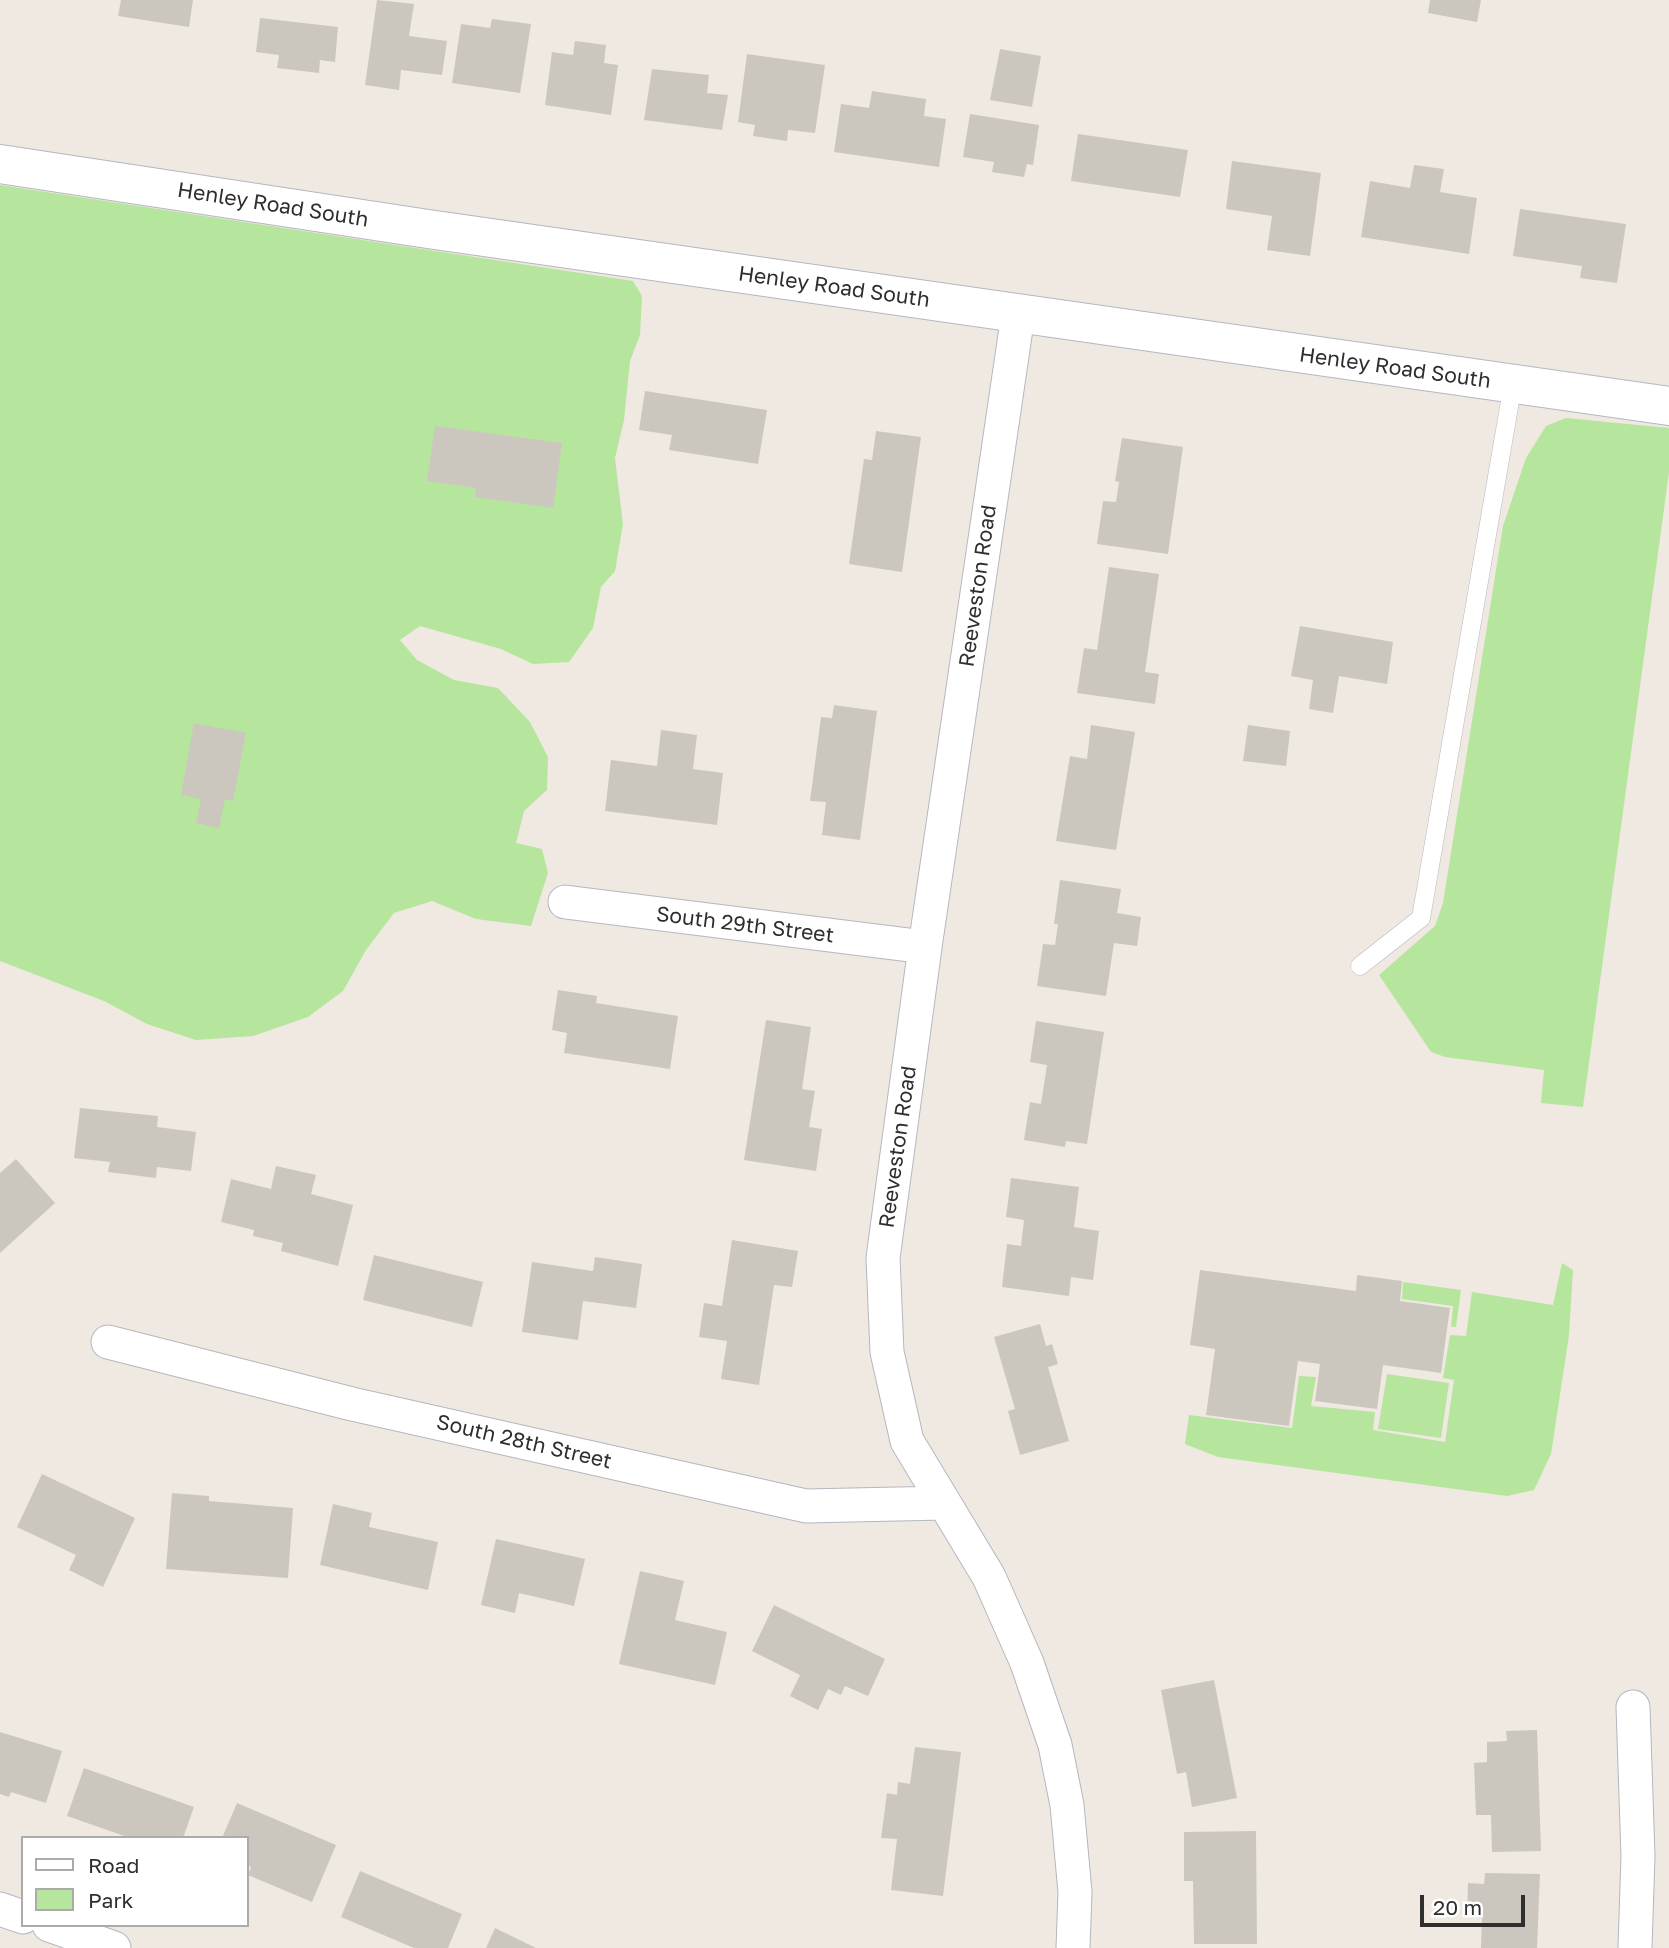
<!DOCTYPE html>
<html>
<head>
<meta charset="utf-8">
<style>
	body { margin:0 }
	#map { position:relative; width:1669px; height:1948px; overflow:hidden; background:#efe9e1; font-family:"Golos Text",sans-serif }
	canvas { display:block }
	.legend { position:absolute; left:21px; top:1836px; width:228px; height:91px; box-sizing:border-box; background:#fff; border:2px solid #ababab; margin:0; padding:9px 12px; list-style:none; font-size:21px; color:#2e2e2e }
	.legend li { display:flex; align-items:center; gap:14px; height:35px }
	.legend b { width:35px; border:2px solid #ababab }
	.scale { position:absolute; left:1420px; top:1895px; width:105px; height:32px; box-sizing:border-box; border:4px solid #2e2e2e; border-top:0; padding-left:9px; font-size:21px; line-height:24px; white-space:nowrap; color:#2e2e2e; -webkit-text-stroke:5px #fff; paint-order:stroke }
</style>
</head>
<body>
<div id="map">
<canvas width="1669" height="1948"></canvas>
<ul class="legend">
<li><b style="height:9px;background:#fff"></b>Road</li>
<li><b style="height:19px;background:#b6e59e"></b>Park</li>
</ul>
<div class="scale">20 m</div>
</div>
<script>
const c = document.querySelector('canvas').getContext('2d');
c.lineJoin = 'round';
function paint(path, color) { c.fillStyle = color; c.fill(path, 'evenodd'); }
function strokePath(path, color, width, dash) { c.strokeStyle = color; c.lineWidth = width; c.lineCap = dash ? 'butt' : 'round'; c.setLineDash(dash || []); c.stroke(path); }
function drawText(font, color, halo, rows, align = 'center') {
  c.font = font + ' "Golos Text",sans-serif'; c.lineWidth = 5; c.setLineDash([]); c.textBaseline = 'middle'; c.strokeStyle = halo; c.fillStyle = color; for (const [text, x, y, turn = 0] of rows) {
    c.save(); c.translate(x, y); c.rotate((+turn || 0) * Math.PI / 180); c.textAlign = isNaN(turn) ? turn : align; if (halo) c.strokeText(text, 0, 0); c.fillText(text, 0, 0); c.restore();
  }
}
paint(new Path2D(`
	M 0,185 L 633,281 L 642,296 L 640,335 L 630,361 L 624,420 L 615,458 L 623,524 L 615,571 L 601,587 L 593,628 L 569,662 L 533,664 L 501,649 L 420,626 L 400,640 L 417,660 L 454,680 L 498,688 L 530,722 L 548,757 L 547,790 L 524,811 L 516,843 L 542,849 L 548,873 L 531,926 L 476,919 L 432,901 L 394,913 L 366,950 L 343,991 L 308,1017 L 253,1036 L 196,1040 L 147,1024 L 104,1001 L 0,961 Z
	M 1566,418 L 1669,428 L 1669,472 L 1583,1107 L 1541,1103 L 1544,1070 L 1445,1057 L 1431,1052 L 1379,975 L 1435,926 L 1443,903 L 1503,526 L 1526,458 L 1546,426 Z
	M 1562,1263 L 1573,1270 L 1569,1335 L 1551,1454 L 1534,1490 L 1507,1496 L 1218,1457 L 1185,1444 L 1189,1415 L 1292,1428 L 1299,1376 L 1316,1377 L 1311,1406 L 1375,1412 L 1373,1430 L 1445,1442 L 1454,1380 L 1443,1378 L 1450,1335 L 1466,1336 L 1472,1292 L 1553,1305 Z
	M 1403,1282 L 1461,1290 L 1456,1327 L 1451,1327 L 1453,1306 L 1402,1299 Z
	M 1387,1374 L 1449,1383 L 1441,1438 L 1378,1429 Z`), '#b6e59e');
paint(new Path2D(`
	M 121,0 L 193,0 L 189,27 L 118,16 Z
	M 377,0 L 414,4 L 409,36 L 447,41 L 442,75 L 401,70 L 399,90 L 365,85 Z
	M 1430,0 L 1481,0 L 1477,22 L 1428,13 Z
	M 260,18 L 338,27 L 335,62 L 320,60 L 319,73 L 277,68 L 279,55 L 256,52 Z
	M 492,19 L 531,24 L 520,93 L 452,83 L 461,24 L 490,28 Z
	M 575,41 L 606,45 L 604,63 L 618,65 L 611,115 L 545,105 L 552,52 L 573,55 Z
	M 1000,49 L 1041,56 L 1032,107 L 990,100 Z
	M 747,54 L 825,65 L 815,133 L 788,130 L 787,141 L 753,136 L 755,125 L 738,122 Z
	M 652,69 L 709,75 L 707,93 L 728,95 L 722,130 L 644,120 Z
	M 872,91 L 926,99 L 924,116 L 946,119 L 939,167 L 834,152 L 841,104 L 869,108 Z
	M 970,114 L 1039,125 L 1033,165 L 1027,164 L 1024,177 L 992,172 L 994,162 L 963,157 Z
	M 1078,134 L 1188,150 L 1180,197 L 1071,181 Z
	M 1232,161 L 1321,173 L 1310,256 L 1267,250 L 1272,216 L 1226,209 Z
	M 1414,165 L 1444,169 L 1440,192 L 1477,198 L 1469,254 L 1361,237 L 1370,181 L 1410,188 Z
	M 1520,209 L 1626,224 L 1617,283 L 1580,278 L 1582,266 L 1513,256 Z
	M 645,391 L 767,410 L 758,464 L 669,450 L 672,435 L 639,430 Z
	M 435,426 L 562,443 L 553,508 L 475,497 L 476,488 L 427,481 Z
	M 876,431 L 921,437 L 902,572 L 849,564 L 864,459 L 872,460 Z
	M 1122,438 L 1183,447 L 1168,554 L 1097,544 L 1103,501 L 1116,502 L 1119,482 L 1115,481 Z
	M 1109,567 L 1159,574 L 1145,672 L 1159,674 L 1155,704 L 1077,693 L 1084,648 L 1097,650 Z
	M 1300,626 L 1393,642 L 1387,684 L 1339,676 L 1333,713 L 1309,709 L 1313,680 L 1291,676 Z
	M 834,705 L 877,711 L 860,840 L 822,835 L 826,802 L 810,801 L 821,717 L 832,718 Z
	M 194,723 L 246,733 L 233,801 L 225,799 L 219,828 L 196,823 L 201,799 L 181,795 Z
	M 1091,725 L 1135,732 L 1116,850 L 1056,841 L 1070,756 L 1087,759 Z
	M 1248,725 L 1290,731 L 1286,766 L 1243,761 Z
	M 661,730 L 697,735 L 693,769 L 723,773 L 717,825 L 605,811 L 611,760 L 657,766 Z
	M 1060,880 L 1121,889 L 1117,913 L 1141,917 L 1137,946 L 1114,943 L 1106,996 L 1037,986 L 1043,944 L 1055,945 L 1058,924 L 1054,924 Z
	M 558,990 L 597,996 L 596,1003 L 678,1016 L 670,1069 L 564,1053 L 567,1033 L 552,1030 Z
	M 766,1020 L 811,1027 L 802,1089 L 815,1091 L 809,1127 L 822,1129 L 816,1171 L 744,1160 Z
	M 1036,1021 L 1104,1032 L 1087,1144 L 1066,1141 L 1065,1147 L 1024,1140 L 1030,1102 L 1041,1104 L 1047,1065 L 1030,1062 Z
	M 80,1108 L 158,1116 L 157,1127 L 196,1132 L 191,1171 L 157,1167 L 156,1178 L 108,1172 L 110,1162 L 74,1158 Z
	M 16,1159 L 55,1203 L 0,1253 L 0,1173 Z
	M 276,1166 L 316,1175 L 311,1194 L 353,1205 L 338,1266 L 281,1251 L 283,1243 L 253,1236 L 254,1230 L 221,1222 L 231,1179 L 271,1189 Z
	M 1011,1178 L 1079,1187 L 1074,1227 L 1099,1231 L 1093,1280 L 1071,1277 L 1069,1296 L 1002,1287 L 1007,1244 L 1021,1246 L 1024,1220 L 1006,1217 Z
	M 732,1240 L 798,1251 L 792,1287 L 774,1285 L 759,1385 L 721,1379 L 727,1341 L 699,1337 L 704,1303 L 722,1306 Z
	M 374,1255 L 483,1282 L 472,1327 L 363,1300 Z
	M 595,1257 L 642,1264 L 636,1308 L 583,1301 L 578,1340 L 522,1332 L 532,1262 L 593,1271 Z
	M 1200,1270 L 1356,1291 L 1357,1275 L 1402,1281 L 1400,1301 L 1450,1308 L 1441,1373 L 1383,1365 L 1377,1409 L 1315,1401 L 1320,1364 L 1298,1361 L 1289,1426 L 1206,1415 L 1215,1349 L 1190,1345 Z
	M 1040,1324 L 1046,1346 L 1052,1344 L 1058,1364 L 1048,1367 L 1069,1441 L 1020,1455 L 1008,1411 L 1015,1409 L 994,1337 Z
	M 42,1474 L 135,1518 L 103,1587 L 69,1570 L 76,1555 L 17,1527 Z
	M 172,1493 L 209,1496 L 209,1501 L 293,1508 L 288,1578 L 166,1569 Z
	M 333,1504 L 372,1513 L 369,1527 L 438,1542 L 428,1590 L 320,1565 Z
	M 496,1539 L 585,1559 L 574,1606 L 519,1593 L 515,1613 L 481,1605 Z
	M 640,1571 L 684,1581 L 675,1620 L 727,1632 L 715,1685 L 619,1664 Z
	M 774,1605 L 885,1659 L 868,1696 L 845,1686 L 841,1695 L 828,1689 L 818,1710 L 790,1696 L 800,1675 L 752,1651 Z
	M 1214,1680 L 1237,1798 L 1192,1807 L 1186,1772 L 1177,1774 L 1161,1690 Z
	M 1537,1730 L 1541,1851 L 1492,1852 L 1491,1815 L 1476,1815 L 1474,1763 L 1487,1762 L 1487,1742 L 1507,1741 L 1506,1731 Z
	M 0,1732 L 62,1751 L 46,1803 L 11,1792 L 9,1797 L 0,1794 Z
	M 915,1747 L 961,1752 L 943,1896 L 891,1890 L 897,1839 L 881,1838 L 887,1793 L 897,1795 L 898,1782 L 910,1784 Z
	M 84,1768 L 194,1807 L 183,1838 L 130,1838 L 67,1816 Z
	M 237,1803 L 336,1845 L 312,1902 L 248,1875 L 251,1867 L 247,1865 L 247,1838 L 222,1838 Z
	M 1256,1831 L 1257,1944 L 1194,1944 L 1193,1881 L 1184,1881 L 1184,1832 Z
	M 360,1871 L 462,1914 L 448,1948 L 414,1948 L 341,1917 Z
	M 1485,1873 L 1540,1874 L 1537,1948 L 1481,1948 L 1482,1918 L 1467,1917 L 1468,1883 L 1484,1884 Z
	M 495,1928 L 536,1948 L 486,1948 Z`), '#cbc7bf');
const service = new Path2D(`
	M 1360,966 L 1421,918 L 1513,384`);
const minor = new Path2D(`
	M 1018,315 L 925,947 L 883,1258 L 887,1352 L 907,1441 L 989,1577 L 1027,1663 L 1055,1745 L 1067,1805 L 1075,1892 L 1073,1948
	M 565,902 L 925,947
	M 108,1342 L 352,1404 L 806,1506 L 944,1503
	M 1633,1707 L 1638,1856 L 1635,1948
	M 0,1909 L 23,1917
	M 49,1925 L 114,1948`);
const tertiary = new Path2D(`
	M 0,164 L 428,229 L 1669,406`);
strokePath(service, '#b4b7c1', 19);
strokePath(minor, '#b4b7c1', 35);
strokePath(tertiary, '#b4b7c1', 40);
strokePath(service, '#fff', 18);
strokePath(minor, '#fff', 33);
strokePath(tertiary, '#fff', 38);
drawText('21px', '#2e2e2e', '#fff', [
	["Henley Road South",273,205,9],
	["Henley Road South",834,287,8],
	["Henley Road South",1395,368,8],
	["Reeveston Road",978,586,-82],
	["South 29th Street",745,925,7],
	["Reeveston Road",898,1147,-82],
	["South 28th Street",524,1442,13]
]);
</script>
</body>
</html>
